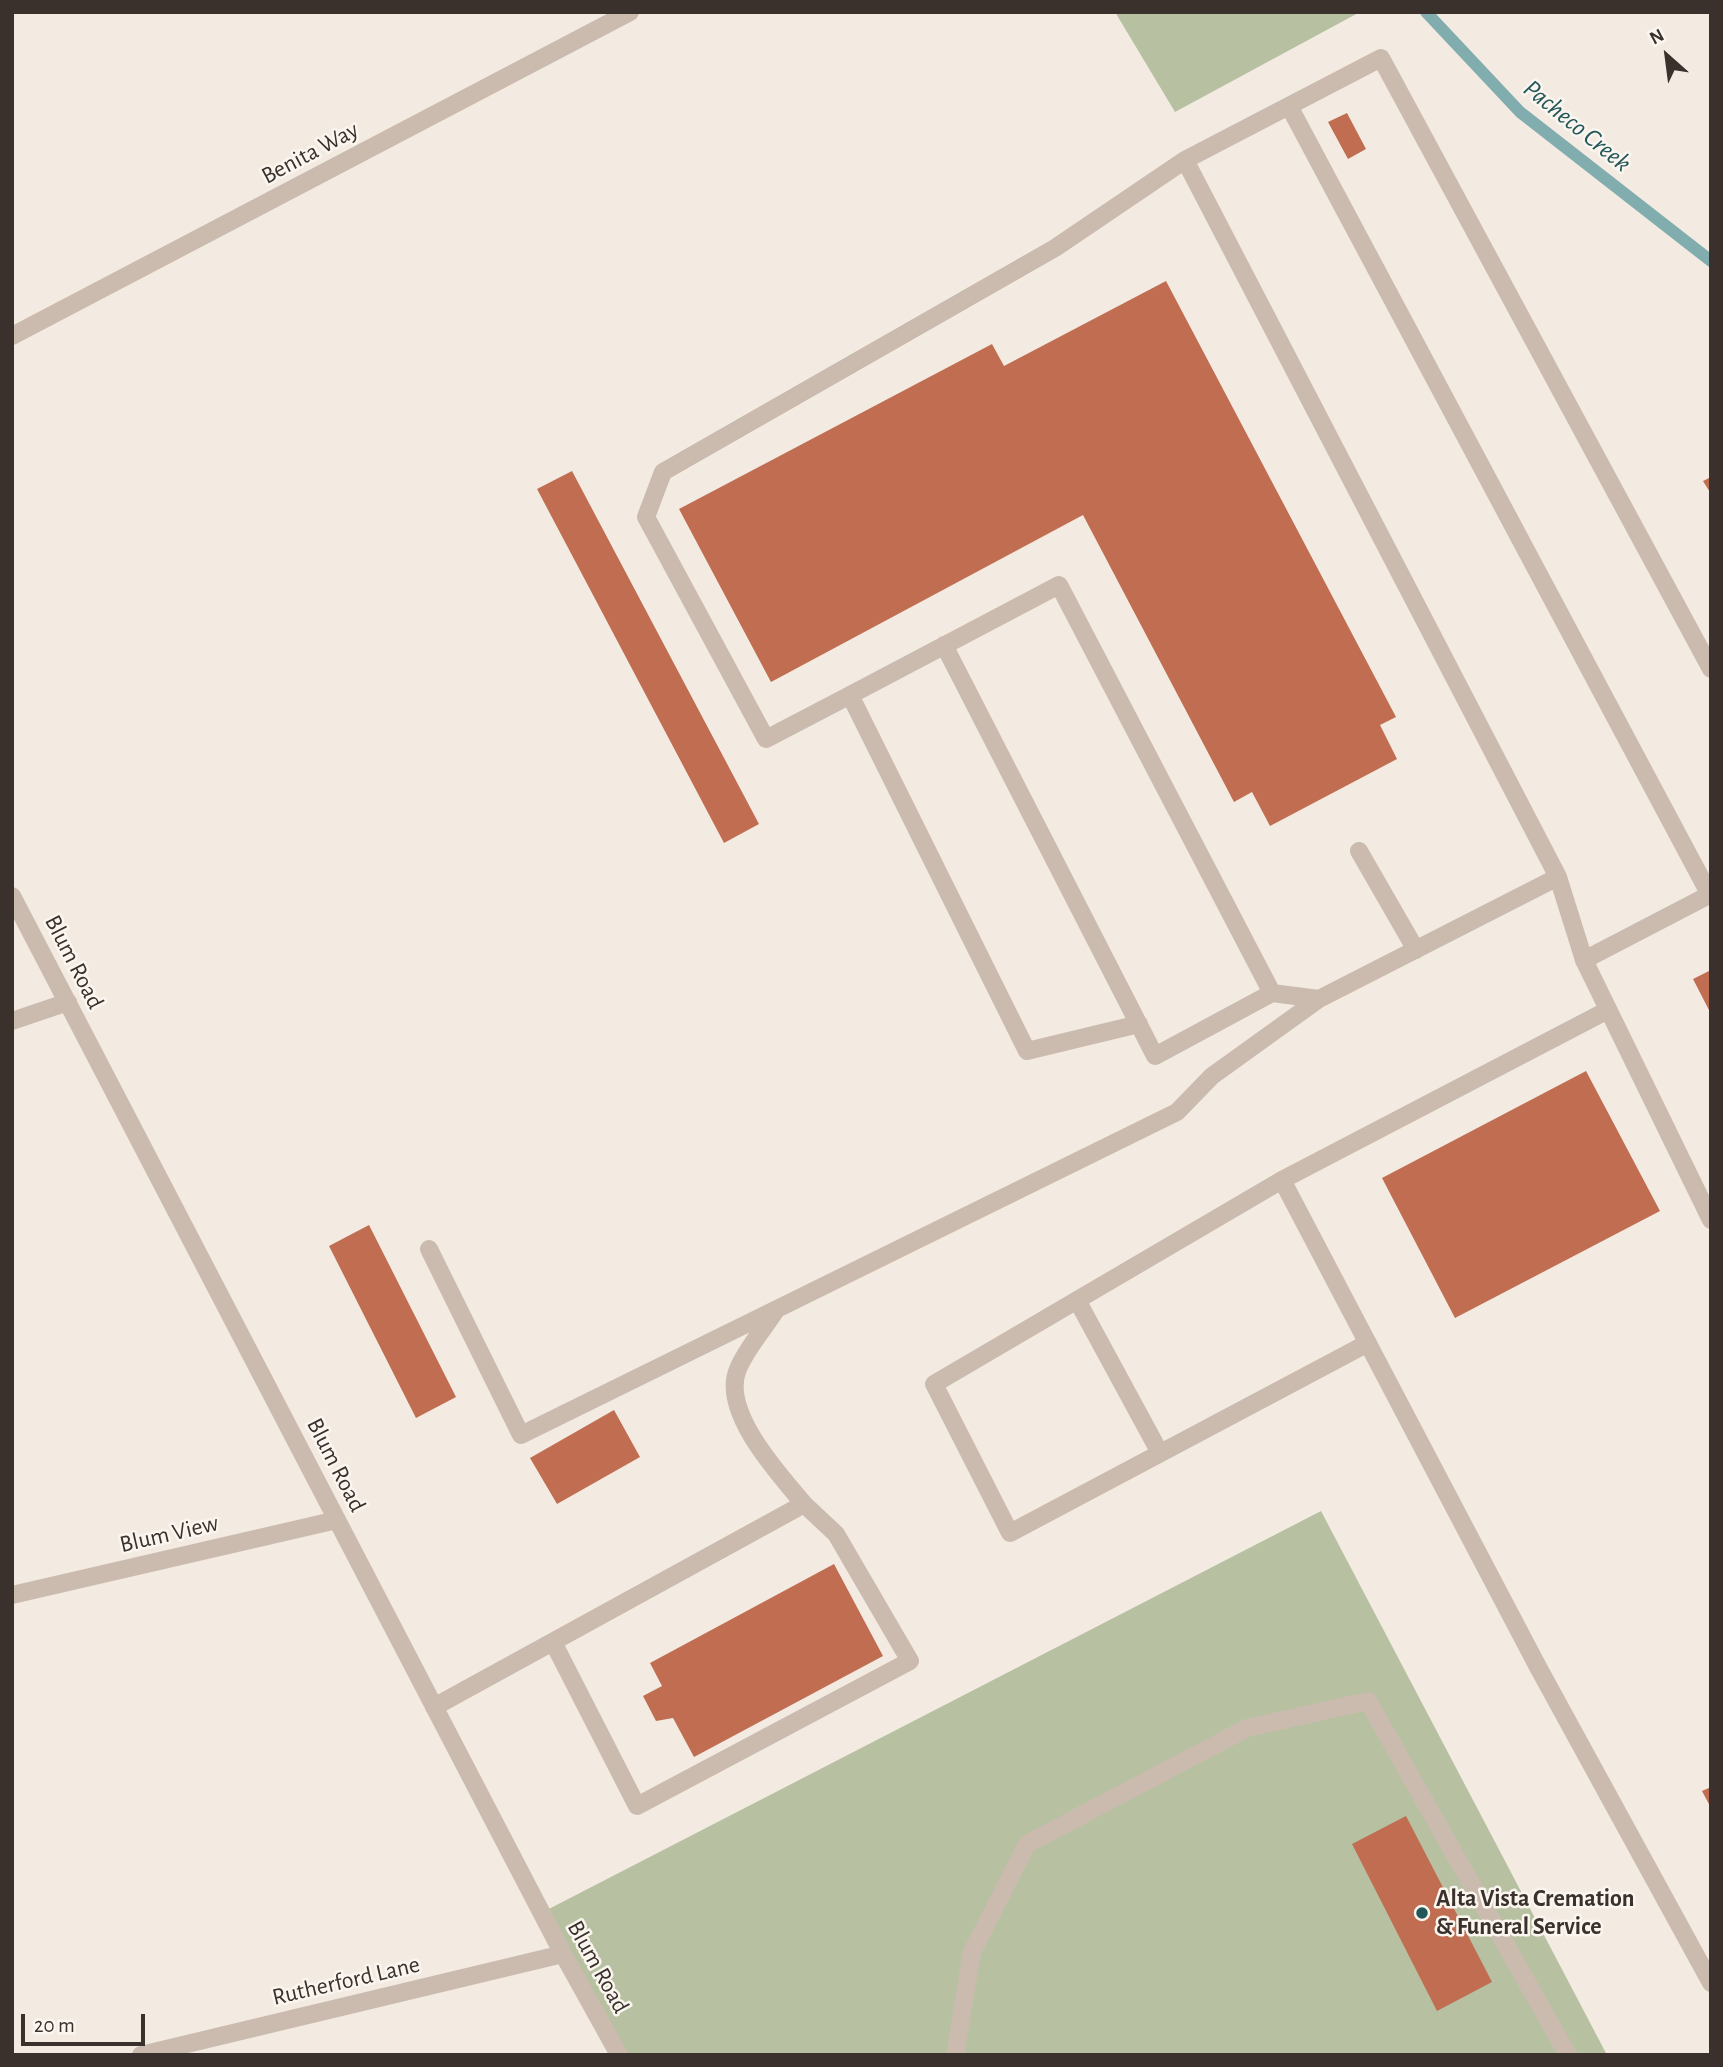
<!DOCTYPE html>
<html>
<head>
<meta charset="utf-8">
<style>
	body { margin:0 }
	#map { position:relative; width:1723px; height:2067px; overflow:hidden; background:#f3ebe2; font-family:"Alegreya Sans",sans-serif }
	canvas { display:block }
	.frame { position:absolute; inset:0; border:14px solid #3a302c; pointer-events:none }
	.north { position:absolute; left:1632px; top:21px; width:70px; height:70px; -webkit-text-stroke:5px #faf5ee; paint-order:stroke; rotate:332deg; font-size:19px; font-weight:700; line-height:28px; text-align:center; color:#3a302c }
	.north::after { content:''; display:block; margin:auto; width:24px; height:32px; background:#3a302c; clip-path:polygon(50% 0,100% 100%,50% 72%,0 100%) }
	.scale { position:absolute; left:21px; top:2014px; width:124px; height:32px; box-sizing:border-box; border:4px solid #3a302c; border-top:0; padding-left:9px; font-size:21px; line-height:24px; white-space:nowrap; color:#3a302c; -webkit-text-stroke:5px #faf5ee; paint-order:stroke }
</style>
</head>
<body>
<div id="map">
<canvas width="1723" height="2067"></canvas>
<div class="frame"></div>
<div class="north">N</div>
<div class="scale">20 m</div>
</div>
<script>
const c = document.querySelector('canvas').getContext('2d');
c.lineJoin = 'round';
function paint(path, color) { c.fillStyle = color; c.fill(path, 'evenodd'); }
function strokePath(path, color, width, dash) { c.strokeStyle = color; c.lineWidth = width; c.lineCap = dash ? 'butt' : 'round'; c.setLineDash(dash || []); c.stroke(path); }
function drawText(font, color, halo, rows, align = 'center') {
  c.font = font + ' "Alegreya Sans",sans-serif'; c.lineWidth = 5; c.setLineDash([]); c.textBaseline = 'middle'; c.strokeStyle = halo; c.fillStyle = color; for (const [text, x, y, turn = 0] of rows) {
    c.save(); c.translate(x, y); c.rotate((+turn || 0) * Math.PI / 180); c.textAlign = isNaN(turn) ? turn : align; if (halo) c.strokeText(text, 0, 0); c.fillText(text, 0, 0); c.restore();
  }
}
paint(new Path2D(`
	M 1115,12 L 1360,12 L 1175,112 Z
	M 1321,1511 L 1607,2055 L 619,2055 L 541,1913 Z`), '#b7c1a2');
strokePath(new Path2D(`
	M 1426,12 L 1520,112 L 1711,261`), '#82adae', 12);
paint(new Path2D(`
	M 1347,113 L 1366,149 L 1348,159 L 1328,122 Z
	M 1166,281 L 1396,717 L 1380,725 L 1397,759 L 1270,826 L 1252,792 L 1234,802 L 1083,515 L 771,682 L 679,509 L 992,344 L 1004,366 Z
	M 572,471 L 759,824 L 724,843 L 537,489 Z
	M 1711,477 L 1711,494 L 1703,481 Z
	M 1711,970 L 1711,1014 L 1693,979 Z
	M 1586,1071 L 1660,1211 L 1455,1318 L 1382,1178 Z
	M 369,1225 L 456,1397 L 416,1418 L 329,1246 Z
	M 614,1410 L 640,1457 L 557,1504 L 530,1458 Z
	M 834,1564 L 883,1656 L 694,1757 L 673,1718 L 656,1721 L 643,1696 L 662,1686 L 650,1663 Z
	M 1711,1787 L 1711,1808 L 1702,1791 Z
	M 1406,1816 L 1492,1982 L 1437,2011 L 1352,1844 Z`), '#c06d52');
strokePath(new Path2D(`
	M 1289,106 L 1710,895
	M 1185,160 L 1558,877
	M 944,645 L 1155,1056 L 1272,993 L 1059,585 C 962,636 864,688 766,739 L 646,517 L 663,472 L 1055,248 L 1185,160 L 1381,58 L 1711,669
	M 850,695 L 1027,1051 L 1139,1024
	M 1359,851 L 1416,950
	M 1272,993 L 1319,999 L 1558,877 L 1584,960
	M 1608,1010 L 1282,1180 L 1538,1667 L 1711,1983
	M 1282,1180 L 934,1384 L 1010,1533 L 1368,1343
	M 429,1249 L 521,1435 L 1177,1112 L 1212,1076 L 1319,999
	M 1077,1300 L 1160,1453
	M 776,1310 C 764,1329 746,1349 738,1369 C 720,1411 779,1474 804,1504
	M 434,1707 L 804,1504 L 836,1534 L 910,1661 L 637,1806 L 553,1642
	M 955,2055 L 972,1952 L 1027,1844 L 1247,1728 L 1368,1701 L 1568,2055`), '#cbbbae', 18);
strokePath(new Path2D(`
	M 12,336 L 630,12
	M 1711,894 L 1584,960 L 1711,1220
	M 12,896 L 563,1954 L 619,2055
	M 12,1021 L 68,1002
	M 12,1595 L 337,1520
	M 141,2055 L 563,1954`), '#cbbbae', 18);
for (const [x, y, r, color] of [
	[1422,1913,7,"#235659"]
]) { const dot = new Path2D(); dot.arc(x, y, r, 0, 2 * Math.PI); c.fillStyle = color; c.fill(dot); strokePath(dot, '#faf5ee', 2.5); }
drawText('24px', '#3a302c', '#faf5ee', [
	["Benita Way",310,153,-28],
	["Blum Road",74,962,63],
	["Blum Road",336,1465,63],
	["Blum View",169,1534,-13],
	["Blum Road",598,1967,61],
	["Rutherford Lane",346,1981,-13]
]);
drawText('bold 24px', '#3a302c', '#faf5ee', [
	["Alta Vista Cremation",1436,1899],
	["& Funeral Service",1436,1927]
], 'left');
drawText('italic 26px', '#235659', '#faf5ee', [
	["Pacheco Creek",1577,126,39]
]);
</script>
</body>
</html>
